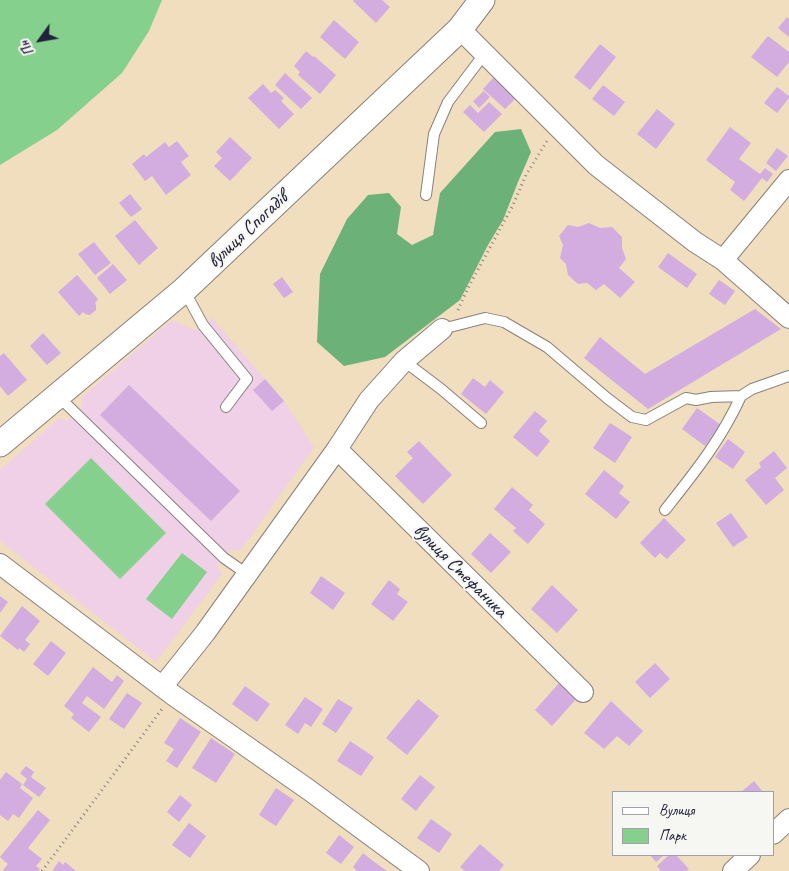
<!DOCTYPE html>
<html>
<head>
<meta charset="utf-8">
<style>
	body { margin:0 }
	#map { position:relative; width:789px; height:871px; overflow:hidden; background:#f0debe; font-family:Caveat,sans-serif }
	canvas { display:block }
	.legend { position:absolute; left:612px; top:791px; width:162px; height:65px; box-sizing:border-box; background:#f6f6f2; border:1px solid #a1a1a9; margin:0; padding:6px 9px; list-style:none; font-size:15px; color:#22223b }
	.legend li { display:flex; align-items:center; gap:10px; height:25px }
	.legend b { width:25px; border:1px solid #a1a1a9 }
	.north { position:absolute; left:15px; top:15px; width:50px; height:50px; -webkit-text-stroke:4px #f6f6f2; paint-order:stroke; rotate:238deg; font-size:14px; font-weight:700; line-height:20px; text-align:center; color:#22223b }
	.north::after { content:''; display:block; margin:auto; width:18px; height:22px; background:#22223b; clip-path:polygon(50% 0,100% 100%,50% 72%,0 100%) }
</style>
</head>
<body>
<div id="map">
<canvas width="789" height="871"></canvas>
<ul class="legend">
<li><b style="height:6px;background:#fff"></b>Вулиця</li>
<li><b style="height:14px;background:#85d08d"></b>Парк</li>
</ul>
<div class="north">Пн</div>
</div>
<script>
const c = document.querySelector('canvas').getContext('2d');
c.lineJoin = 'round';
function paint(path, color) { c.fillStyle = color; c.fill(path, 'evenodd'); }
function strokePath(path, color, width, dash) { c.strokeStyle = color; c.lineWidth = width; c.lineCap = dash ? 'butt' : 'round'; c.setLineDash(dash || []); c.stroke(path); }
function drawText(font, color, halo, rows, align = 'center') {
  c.font = font + ' Caveat,sans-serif'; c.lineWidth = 4; c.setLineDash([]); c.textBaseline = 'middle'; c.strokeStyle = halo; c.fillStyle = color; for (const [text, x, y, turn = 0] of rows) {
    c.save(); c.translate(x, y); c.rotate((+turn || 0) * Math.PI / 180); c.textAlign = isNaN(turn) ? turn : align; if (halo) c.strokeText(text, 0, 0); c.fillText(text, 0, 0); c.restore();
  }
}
paint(new Path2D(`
	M 212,318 L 284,401 L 314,447 L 241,550 L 231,550 L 217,565 L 222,574 L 156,662 L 0,541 L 0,470 L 59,418 L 67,421 L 82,406 L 81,398 L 172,320 L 195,330 Z`), '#efd0e6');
paint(new Path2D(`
	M 0,0 L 162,0 L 149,31 L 122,73 L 57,130 L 0,165 Z
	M 91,458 L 166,533 L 120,579 L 45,504 Z
	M 182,553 L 207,572 L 172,619 L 146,599 Z`), '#85d08d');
paint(new Path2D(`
	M 521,129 L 531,152 L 518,182 L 503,220 L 488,245 L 460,300 L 385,357 L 344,366 L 317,342 L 320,274 L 347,219 L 368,195 L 389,193 L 401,207 L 397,234 L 412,245 L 433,235 L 440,193 L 495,132 Z`), '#6cb278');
paint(new Path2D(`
	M 354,0 L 382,0 L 390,7 L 376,23 L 353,1 Z
	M 787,17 L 789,19 L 789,37 L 778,28 Z
	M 334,20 L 359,42 L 345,59 L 320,37 Z
	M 768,36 L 789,52 L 789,62 L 777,77 L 751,57 Z
	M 600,44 L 616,57 L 590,90 L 574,77 Z
	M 306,51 L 313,57 L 314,56 L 336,75 L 320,94 L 298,75 L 300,72 L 294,66 Z
	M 285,73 L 312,98 L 301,109 L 275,85 Z
	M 494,77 L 516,98 L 505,109 L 483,89 Z
	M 263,84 L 271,93 L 275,90 L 284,98 L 281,101 L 294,114 L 279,129 L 248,98 Z
	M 603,85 L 625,102 L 614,116 L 592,99 Z
	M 777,87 L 789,96 L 789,98 L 777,113 L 764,103 Z
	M 484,91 L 490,97 L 479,108 L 473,101 Z
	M 489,102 L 502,114 L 484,132 L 463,112 L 470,105 L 478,113 Z
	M 657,109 L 675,124 L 656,149 L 637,134 Z
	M 730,127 L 751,143 L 739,159 L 760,174 L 765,168 L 773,174 L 767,182 L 762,178 L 744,201 L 730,190 L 735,182 L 706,160 Z
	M 230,137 L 252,158 L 230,181 L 214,166 L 222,158 L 216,152 Z
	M 177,141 L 189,156 L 181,162 L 191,175 L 166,195 L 152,176 L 145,181 L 132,164 L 144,154 L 146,157 L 165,142 L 169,147 Z
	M 777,148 L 788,156 L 776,171 L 766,163 Z
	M 130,194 L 142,209 L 131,217 L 119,203 Z
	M 135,220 L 158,248 L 139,265 L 115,236 Z
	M 589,223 L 600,228 L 612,227 L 622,237 L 622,248 L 626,259 L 619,268 L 635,282 L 620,298 L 604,284 L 596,290 L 587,283 L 578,284 L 568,275 L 566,264 L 560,258 L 563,245 L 559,236 L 568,225 L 578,227 Z
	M 94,242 L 111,263 L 95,275 L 78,254 Z
	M 668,253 L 697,274 L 687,288 L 658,267 Z
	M 113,264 L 127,280 L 110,294 L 97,278 Z
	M 77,275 L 98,299 L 95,303 L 96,305 L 96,310 L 90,315 L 85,314 L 83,312 L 79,316 L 58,292 Z
	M 282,277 L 293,292 L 284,298 L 273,284 Z
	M 719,280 L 735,291 L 725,305 L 709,294 Z
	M 755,309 L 781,329 L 648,409 L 584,358 L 600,337 L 645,374 Z
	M 43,333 L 61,353 L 47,365 L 30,346 Z
	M 4,353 L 27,380 L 8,396 L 0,386 L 0,356 Z
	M 473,378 L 485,387 L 490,380 L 504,392 L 486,414 L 461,394 Z
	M 265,379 L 284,401 L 272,411 L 253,390 Z
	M 129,385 L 240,491 L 211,521 L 100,415 Z
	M 697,408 L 721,425 L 705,446 L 682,429 Z
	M 535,411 L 547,421 L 539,431 L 550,441 L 537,457 L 513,437 Z
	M 610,423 L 632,437 L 615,463 L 593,448 Z
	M 728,439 L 745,452 L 733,469 L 715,457 Z
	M 419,441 L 452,475 L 423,504 L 395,476 L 413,458 L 407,452 Z
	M 774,451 L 787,468 L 775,478 L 784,490 L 766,505 L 745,480 L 761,467 L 759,463 Z
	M 604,470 L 624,486 L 619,493 L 630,502 L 616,519 L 585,494 Z
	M 512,487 L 533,505 L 529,510 L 545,524 L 528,544 L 513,531 L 516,528 L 494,509 Z
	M 731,513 L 748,537 L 733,547 L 716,523 Z
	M 664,518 L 686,540 L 667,559 L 660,553 L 655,558 L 640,543 Z
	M 490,533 L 511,552 L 491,573 L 471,554 Z
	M 321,576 L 345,593 L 333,610 L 310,593 Z
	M 389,580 L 400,589 L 397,594 L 408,602 L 393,621 L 371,604 Z
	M 552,585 L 578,610 L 557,633 L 531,609 Z
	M 0,596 L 8,602 L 0,613 Z
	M 22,606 L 40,621 L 25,640 L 30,644 L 24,652 L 19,648 L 18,650 L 0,636 Z
	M 51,641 L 66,653 L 48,676 L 33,664 Z
	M 655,663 L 670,679 L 650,698 L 635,682 Z
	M 93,667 L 112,682 L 117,675 L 124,681 L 104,709 L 87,696 L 82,703 L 101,717 L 89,732 L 71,718 L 74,714 L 64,706 Z
	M 561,681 L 578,697 L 552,726 L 535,710 Z
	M 245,686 L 270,704 L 257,722 L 232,704 Z
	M 127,693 L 142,703 L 124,729 L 109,719 Z
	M 305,697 L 323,709 L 311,727 L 305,723 L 298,734 L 285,725 Z
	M 338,699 L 353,708 L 336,733 L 322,724 Z
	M 418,699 L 439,716 L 407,755 L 386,738 Z
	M 611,701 L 643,731 L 629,746 L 617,736 L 604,749 L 584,733 Z
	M 180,718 L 201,732 L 177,768 L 166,761 L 174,749 L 164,743 Z
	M 211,738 L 235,754 L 216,783 L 192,768 Z
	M 350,741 L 374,757 L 361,776 L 337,761 Z
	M 26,766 L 34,772 L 31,777 L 46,788 L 39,797 L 23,785 L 27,779 L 20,773 Z
	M 6,772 L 22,784 L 20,788 L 33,798 L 19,818 L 13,814 L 8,821 L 0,815 L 0,780 Z
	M 420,775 L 435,787 L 416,811 L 401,799 Z
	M 754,781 L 763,792 L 741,792 Z
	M 276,788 L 294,800 L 276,826 L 259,815 Z
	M 180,795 L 192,805 L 179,822 L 167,812 Z
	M 38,810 L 50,820 L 28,848 L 42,859 L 36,866 L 40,869 L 38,871 L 4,871 L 3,870 L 8,864 L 0,857 Z
	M 431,819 L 452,834 L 439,853 L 417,838 Z
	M 189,823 L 206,836 L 190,858 L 172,845 Z
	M 339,835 L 354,847 L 341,864 L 326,853 Z
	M 480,844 L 504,865 L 499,871 L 465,871 L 460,867 Z
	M 363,853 L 373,861 L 387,871 L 357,871 L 353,867 Z
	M 650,855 L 664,855 L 656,862 Z
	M 669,855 L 676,855 L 689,869 L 686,871 L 661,871 L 657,866 Z
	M 59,861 L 63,865 L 65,862 L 76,871 L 52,871 Z`), '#d3ade0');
const service = new Path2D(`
	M 426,195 L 434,134 L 448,102 L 485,53
	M 184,290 L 203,325 L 247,379 L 226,407
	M 442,329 L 485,318 L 504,322 L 547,347 L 607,398 L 632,417 L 646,420 L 686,398 L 696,400 L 711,397 L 741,396 L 752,389 L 789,376
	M 404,361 L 441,389 L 481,423
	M 58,396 L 224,558 L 247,574
	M 665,510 C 695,472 721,440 741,396`);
const minor = new Path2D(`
	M 460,29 L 596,165 L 695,242 L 723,260 L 789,318
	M 723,260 L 789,180
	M 337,449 L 583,692
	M 0,564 L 173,695 L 309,790 L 419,871
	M 162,687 L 205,633 L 337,449 L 369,400 L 404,361 L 442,329
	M 773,834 L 789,819
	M 733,871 L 750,855`);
const tertiary = new Path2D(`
	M 0,444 L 184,290 L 460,29 L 482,0`);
strokePath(service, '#89807c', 12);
strokePath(minor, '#89807c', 22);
strokePath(tertiary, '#89807c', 27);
strokePath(new Path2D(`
	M 458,310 L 469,286 L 512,207 L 526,175 L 547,141
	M 42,871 L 162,709`), '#89807c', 3, [1, 4]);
strokePath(service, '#fff', 10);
strokePath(minor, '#fff', 20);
strokePath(tertiary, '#fff', 25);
drawText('20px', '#22223b', '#f6f6f2', [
	["вулиця Спогадів",248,230,-43],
	["вулиця Стефаника",460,571,45]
]);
</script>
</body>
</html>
